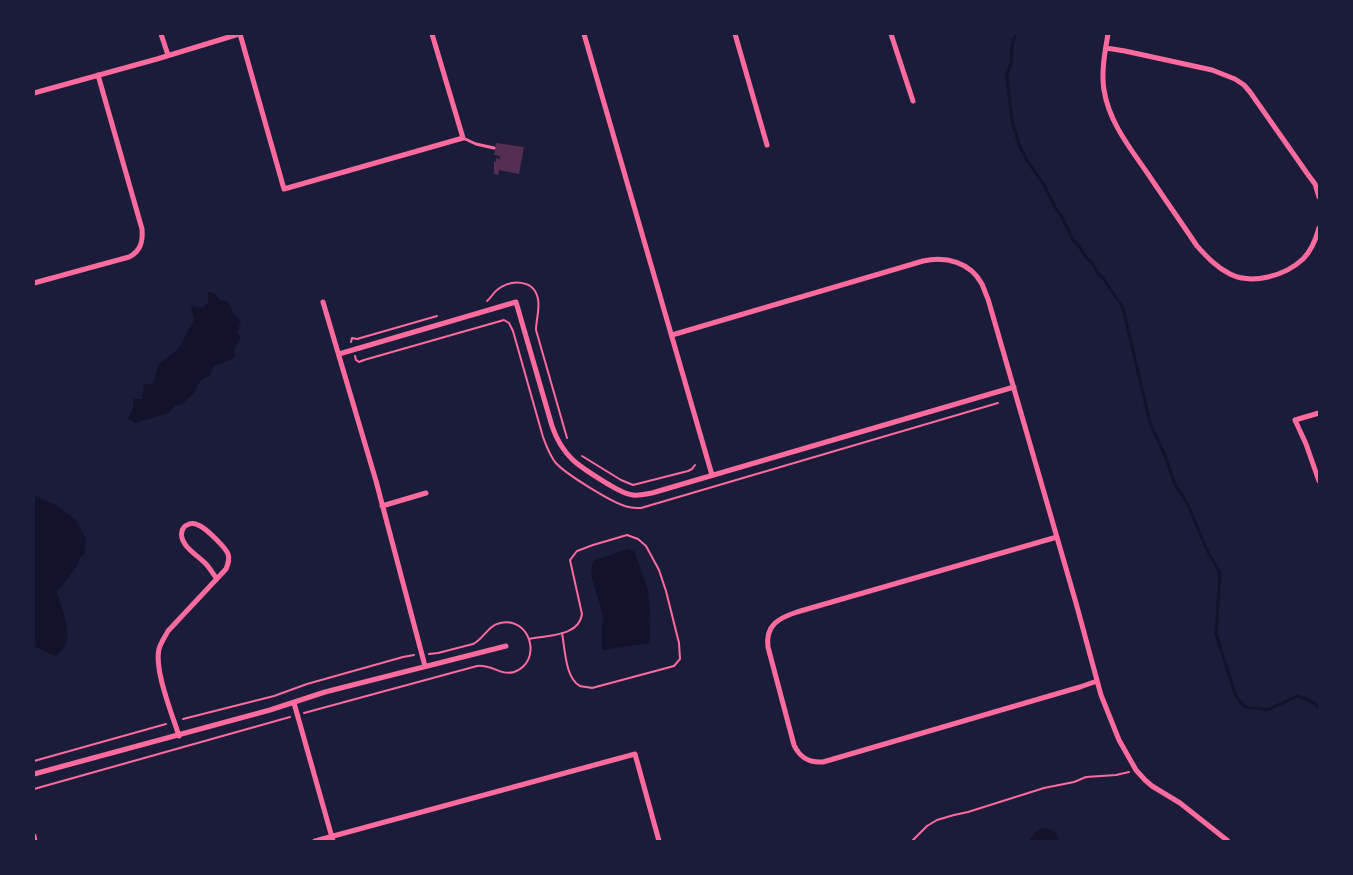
<!DOCTYPE html>
<html>
<head>
<meta charset="utf-8">
<style>
	body { margin:0 }
	#map { position:relative; width:1353px; height:875px; overflow:hidden; background:#1b1b3a; font-family:Signika,sans-serif }
	canvas { display:block }
	.frame { position:absolute; inset:0; border:35px solid #1b1b3a; pointer-events:none }
</style>
</head>
<body>
<div id="map">
<canvas width="1353" height="875"></canvas>
<div class="frame"></div>
</div>
<script>
const c = document.querySelector('canvas').getContext('2d');
c.lineJoin = 'round';
function paint(path, color) { c.fillStyle = color; c.fill(path, 'evenodd'); }
function strokePath(path, color, width, dash) { c.strokeStyle = color; c.lineWidth = width; c.lineCap = dash ? 'butt' : 'round'; c.setLineDash(dash || []); c.stroke(path); }
paint(new Path2D(`
	M 208,292 L 214,293 L 220,300 L 227,301 C 232,308 233,316 241,321 L 237,333 L 241,338 L 234,349 L 235,358 L 214,366 L 210,375 L 201,380 L 193,394 L 182,404 L 175,406 L 168,413 L 135,423 L 128,418 L 133,409 L 133,399 L 142,399 L 144,385 L 154,383 L 158,365 L 178,349 L 194,320 L 191,306 L 203,308 L 208,302 Z
	M 34,495 L 55,505 L 75,519 L 86,539 L 85,553 L 80,558 L 77,566 L 57,592 C 60,602 70,630 67,640 C 66,647 61,651 55,656 L 34,646 Z
	M 628,549 L 634,551 C 639,565 645,578 648,592 C 651,609 650,626 650,643 L 602,650 L 602,629 L 603,615 L 593,582 L 591,571 L 593,562 L 598,559 Z
	M 1046,828 L 1057,834 L 1059,841 L 1028,841 L 1038,830 Z`), '#12122b');
strokePath(new Path2D(`
	M 1016,34 C 1011,42 1012,52 1011,62 C 1010,67 1007,72 1007,78 L 1012,121 L 1019,144 L 1026,159 L 1044,185 L 1057,211 L 1061,215 L 1073,240 L 1077,243 L 1086,257 L 1092,263 L 1099,275 L 1103,278 L 1123,308 L 1150,423 L 1165,456 L 1175,484 L 1188,505 L 1207,550 L 1220,573 L 1216,634 L 1236,696 C 1249,716 1251,704 1267,710 L 1298,696 C 1306,699 1316,701 1319,710`), '#12122b', 3);
paint(new Path2D(`
	M 496,143 L 524,147 L 519,174 L 499,170 L 498,175 L 494,174 L 494,161 L 496,162 L 496,158 L 500,159 L 500,156 L 494,155 Z`), '#542f53');
strokePath(new Path2D(`
	M 487,301 C 491,298 493,293 497,290 C 511,279 534,279 538,299 C 540,309 536,320 536,330 L 567,438
	M 351,342 L 352,338 L 357,339 L 437,316
	M 355,356 L 356,360 L 359,362 L 364,360 L 504,320 L 509,323 L 513,331 L 543,437 C 546,445 549,454 555,462 C 564,473 615,505 629,507 C 633,508 637,508 641,508 L 998,403
	M 582,456 L 621,480 L 633,485 L 688,471 L 692,469 L 695,465
	M 529,639 C 547,635 579,637 582,614 L 570,560 L 577,551 L 593,545 L 627,535 L 638,539 L 646,546 L 659,570 L 666,591 L 679,643 L 680,659 L 674,666 L 592,688 C 589,687 583,687 580,686 C 565,678 565,648 562,633
	M 304,713 L 477,666 C 492,664 500,676 514,672 C 543,662 531,616 500,623 C 487,626 484,639 473,644 L 438,653 L 429,654
	M 183,719 L 274,696 L 307,684 L 403,657 L 414,655
	M 34,761 L 166,724
	M 34,789 L 290,717
	M 912,841 L 927,826 L 937,820 L 954,815 L 968,812 L 1044,788 L 1074,782 L 1086,777 L 1116,775 L 1129,772`), '#ff6b9d', 2);
strokePath(new Path2D(`
	M 463,138 L 476,144 L 494,148`), '#ff6b9d', 3);
strokePath(new Path2D(`
	M 161,34 L 168,55
	M 240,34 L 284,189 L 463,138 L 432,34
	M 584,34 L 712,475
	M 735,34 L 767,145
	M 891,34 L 913,101
	M 1108,34 C 1105,52 1101,71 1104,90 C 1109,122 1130,148 1148,174 C 1164,198 1181,222 1197,246 C 1207,257 1216,267 1230,274 C 1252,285 1285,276 1303,259 C 1311,251 1316,239 1319,228
	M 1106,48 L 1125,51 L 1212,70 L 1235,79 L 1244,85 L 1250,92 L 1309,176 L 1315,184 L 1319,197
	M 34,93 L 157,59 L 239,34
	M 34,283 L 129,257 C 141,251 143,241 142,229 L 98,75
	M 323,302 L 376,481 L 425,666
	M 672,335 L 923,261 C 946,256 970,262 982,284 C 984,289 986,295 988,299 L 1076,603 L 1101,695 L 1119,740 L 1136,770 L 1145,780 L 1152,786 L 1180,803 L 1228,841
	M 339,354 L 516,302 L 552,426 C 563,458 580,467 608,484 C 615,488 624,494 633,495 C 639,496 646,494 652,493 L 1014,387
	M 1319,413 L 1295,420 L 1306,444 L 1319,481
	M 382,506 L 426,493
	M 1057,537 L 797,612 C 779,618 765,625 768,647 L 794,745 C 800,758 809,763 823,762 L 1080,687 L 1097,681
	M 294,703 L 333,841
	M 179,736 C 172,714 154,670 159,649 C 161,642 165,637 168,631 L 226,569 C 228,564 230,559 228,554 C 226,548 205,527 198,525 C 195,523 190,523 187,525 C 184,526 183,528 182,531 C 178,544 197,555 205,563 C 210,568 213,574 217,579
	M 34,774 L 270,710 L 325,692 L 506,646
	M 34,836 L 35,841
	M 315,841 L 635,754 L 659,841`), '#ff6b9d', 5);
</script>
</body>
</html>
